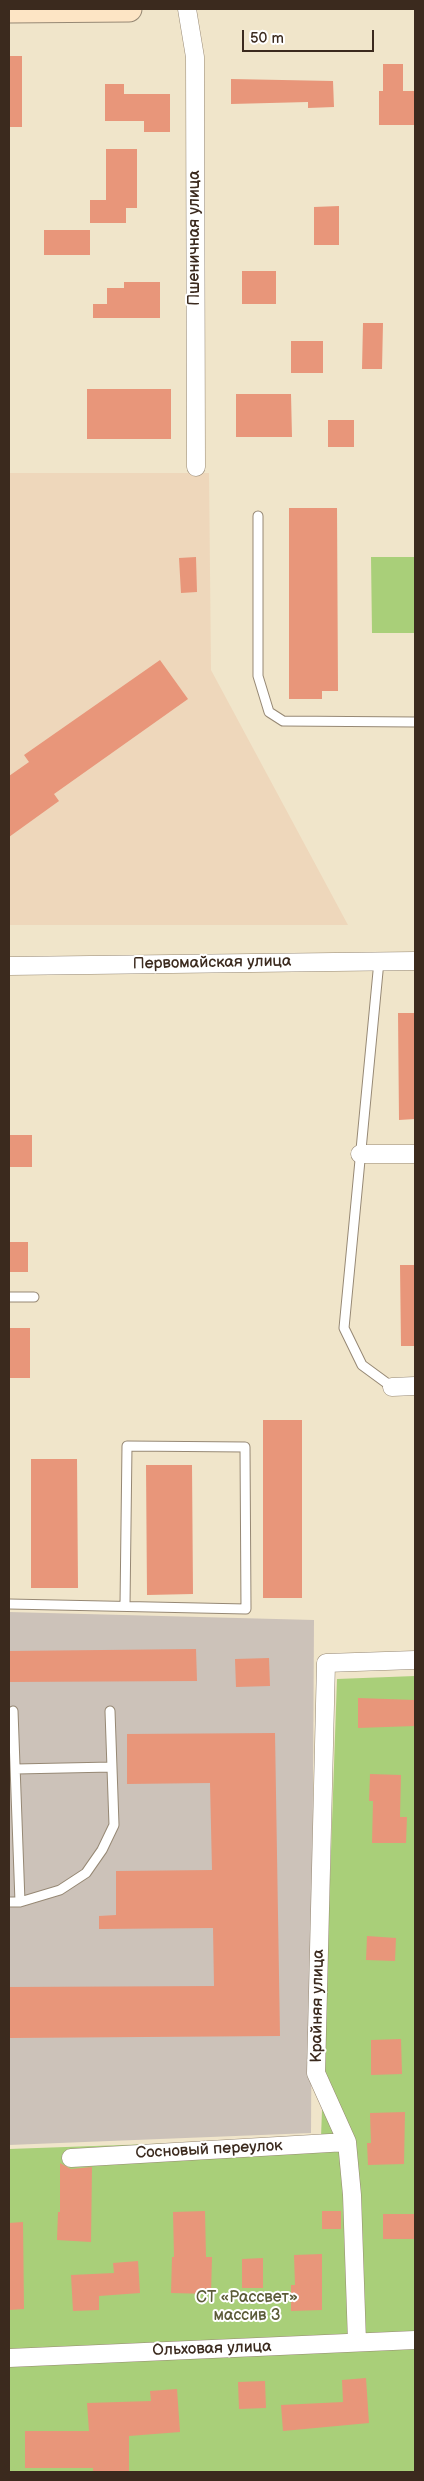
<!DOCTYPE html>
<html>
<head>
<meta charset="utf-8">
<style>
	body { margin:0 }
	#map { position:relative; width:424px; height:2481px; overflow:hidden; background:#f0e5ca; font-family:"Balsamiq Sans",sans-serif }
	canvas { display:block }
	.frame { position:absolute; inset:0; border:10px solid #3b2a1e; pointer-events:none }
	.scale { position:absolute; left:242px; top:30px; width:132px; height:22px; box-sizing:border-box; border:2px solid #3b2a1e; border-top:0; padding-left:6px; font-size:15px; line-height:18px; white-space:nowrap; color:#3b2a1e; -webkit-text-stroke:4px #fff; paint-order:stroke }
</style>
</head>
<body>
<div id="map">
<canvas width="424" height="2481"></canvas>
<div class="frame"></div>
<div class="scale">50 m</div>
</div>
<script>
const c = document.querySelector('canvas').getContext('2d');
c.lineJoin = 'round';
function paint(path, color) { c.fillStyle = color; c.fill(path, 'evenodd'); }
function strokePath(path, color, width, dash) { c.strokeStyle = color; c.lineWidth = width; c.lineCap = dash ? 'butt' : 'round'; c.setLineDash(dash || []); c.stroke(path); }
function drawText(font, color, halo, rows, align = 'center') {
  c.font = font + ' "Balsamiq Sans",sans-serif'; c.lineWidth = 4; c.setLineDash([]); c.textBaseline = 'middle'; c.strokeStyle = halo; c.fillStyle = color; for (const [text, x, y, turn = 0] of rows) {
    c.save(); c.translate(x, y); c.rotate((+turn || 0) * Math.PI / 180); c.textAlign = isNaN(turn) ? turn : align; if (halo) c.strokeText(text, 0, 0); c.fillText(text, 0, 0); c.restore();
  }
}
paint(new Path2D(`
	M 9,473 L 209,473 L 211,670 L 348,925 L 9,925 Z`), '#eed7bb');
paint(new Path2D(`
	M 9,1612 L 314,1620 L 311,2133 L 9,2145 Z`), '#ccc2b9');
paint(new Path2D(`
	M 371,557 L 414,557 L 415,633 L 372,633 Z
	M 415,1676 L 415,2472 L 9,2472 L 9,2149 L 321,2138 L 337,1679 Z`), '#a9cf79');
paint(new Path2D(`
	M 9,56 L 22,56 L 22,127 L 9,127 Z
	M 383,64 L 403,64 L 403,91 L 415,91 L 415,125 L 379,125 L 379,91 L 383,91 Z
	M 231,79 L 333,81 L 334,107 L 308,108 L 308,102 L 231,104 Z
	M 105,84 L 124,84 L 124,94 L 170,94 L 170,132 L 144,132 L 144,121 L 105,121 Z
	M 106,149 L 137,149 L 137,208 L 126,208 L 126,223 L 90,223 L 90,200 L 106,200 Z
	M 339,206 L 339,245 L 314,245 L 314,207 Z
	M 44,230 L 90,230 L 90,255 L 44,255 Z
	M 242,271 L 276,271 L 276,304 L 242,304 Z
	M 124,282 L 160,282 L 160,318 L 93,318 L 93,304 L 107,304 L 107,288 L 124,288 Z
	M 363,323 L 383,323 L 382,369 L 362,369 Z
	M 291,341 L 323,341 L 323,373 L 291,373 Z
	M 87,389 L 171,389 L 171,439 L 87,439 Z
	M 236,394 L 291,394 L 292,437 L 236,437 Z
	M 328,420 L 354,420 L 354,447 L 328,447 Z
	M 289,508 L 337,508 L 338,691 L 322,691 L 322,699 L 289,699 Z
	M 196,557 L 197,592 L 181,593 L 179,558 Z
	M 160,660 L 188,699 L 54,794 L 59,801 L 9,837 L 9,776 L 29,762 L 24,755 Z
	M 398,1013 L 415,1013 L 415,1119 L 399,1120 Z
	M 9,1135 L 32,1135 L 32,1167 L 9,1167 Z
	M 9,1242 L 28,1242 L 28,1272 L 9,1272 Z
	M 400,1265 L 415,1265 L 415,1346 L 401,1346 Z
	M 9,1328 L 30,1328 L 30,1378 L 9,1378 Z
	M 263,1420 L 302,1420 L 302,1598 L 263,1598 Z
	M 31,1459 L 77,1459 L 78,1588 L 31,1588 Z
	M 146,1465 L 192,1465 L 193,1594 L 147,1595 Z
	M 196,1649 L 197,1681 L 9,1682 L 9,1651 Z
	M 269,1658 L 270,1686 L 236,1687 L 235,1659 Z
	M 358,1698 L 415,1700 L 415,1726 L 358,1728 Z
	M 275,1733 L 280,2036 L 9,2038 L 9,1987 L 214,1986 L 213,1928 L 99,1929 L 99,1916 L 116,1915 L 116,1871 L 212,1870 L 210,1783 L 127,1784 L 127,1734 Z
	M 370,1774 L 401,1775 L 400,1817 L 407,1817 L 406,1843 L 372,1843 L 373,1801 L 369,1801 Z
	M 367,1936 L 396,1938 L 395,1961 L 366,1960 Z
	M 401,2039 L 402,2074 L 371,2075 L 371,2040 Z
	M 405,2112 L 404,2164 L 368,2165 L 367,2143 L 371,2143 L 370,2113 Z
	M 60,2163 L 71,2169 L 92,2167 L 91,2242 L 57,2240 L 58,2212 L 60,2212 Z
	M 205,2211 L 206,2257 L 212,2257 L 211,2294 L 171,2293 L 172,2257 L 174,2257 L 173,2212 Z
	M 322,2211 L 341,2211 L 341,2229 L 322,2229 Z
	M 383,2214 L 415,2214 L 415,2239 L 383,2239 Z
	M 23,2222 L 24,2309 L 9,2310 L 9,2223 Z
	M 322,2254 L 322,2310 L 291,2311 L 291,2285 L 295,2285 L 294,2255 Z
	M 263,2258 L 263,2288 L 242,2288 L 242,2259 Z
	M 138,2261 L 140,2293 L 99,2296 L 99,2310 L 73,2311 L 71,2275 L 114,2273 L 113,2263 Z
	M 366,2378 L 369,2423 L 283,2431 L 281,2405 L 343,2402 L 342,2380 Z
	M 265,2381 L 266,2408 L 239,2409 L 238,2382 Z
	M 177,2389 L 180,2432 L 129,2436 L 129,2472 L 93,2472 L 93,2468 L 25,2468 L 25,2431 L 89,2431 L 87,2403 L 151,2401 L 150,2391 Z`), '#e8967a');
const lane = new Path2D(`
	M 258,516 L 258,676 L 269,712 L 283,721 L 415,722
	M 379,961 L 344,1328 L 362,1365 L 392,1387
	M 9,1297 L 34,1297
	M 9,1604 L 246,1609 L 245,1447 L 127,1446 L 125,1605
	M 13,1711 L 20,1902
	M 16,1769 L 112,1767
	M 9,1902 L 20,1902 L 60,1890 L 86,1873 L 102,1850 L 114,1825 L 110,1711`);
const street = new Path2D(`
	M 187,9 L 195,57 L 196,467
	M 9,966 L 415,961
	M 360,1154 L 415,1154
	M 392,1387 L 415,1386
	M 71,2158 L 347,2142
	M 357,2342 L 352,2195 L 347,2142 L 316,2073 L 326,1663 L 415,1660
	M 9,2358 L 415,2340`);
const secondary = new Path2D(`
	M 9,10 L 129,9`);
strokePath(lane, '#968874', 11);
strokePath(street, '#968874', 19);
strokePath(secondary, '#968874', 27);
strokePath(lane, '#fff', 9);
strokePath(street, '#fff', 18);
strokePath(secondary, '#fde5c5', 25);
drawText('16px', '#3b2a1e', '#fff', [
	["Пшеничная улица",195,238,-90],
	["Первомайская улица",212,963,-1],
	["Крайняя улица",318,2006,-89],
	["Сосновый переулок",209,2150,-3],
	["Ольховая улица",212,2349,-2]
]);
drawText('16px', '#5c5c39', '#fff', [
	["СТ «Рассвет»",247,2298],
	["массив 3",247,2316]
]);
</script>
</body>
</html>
